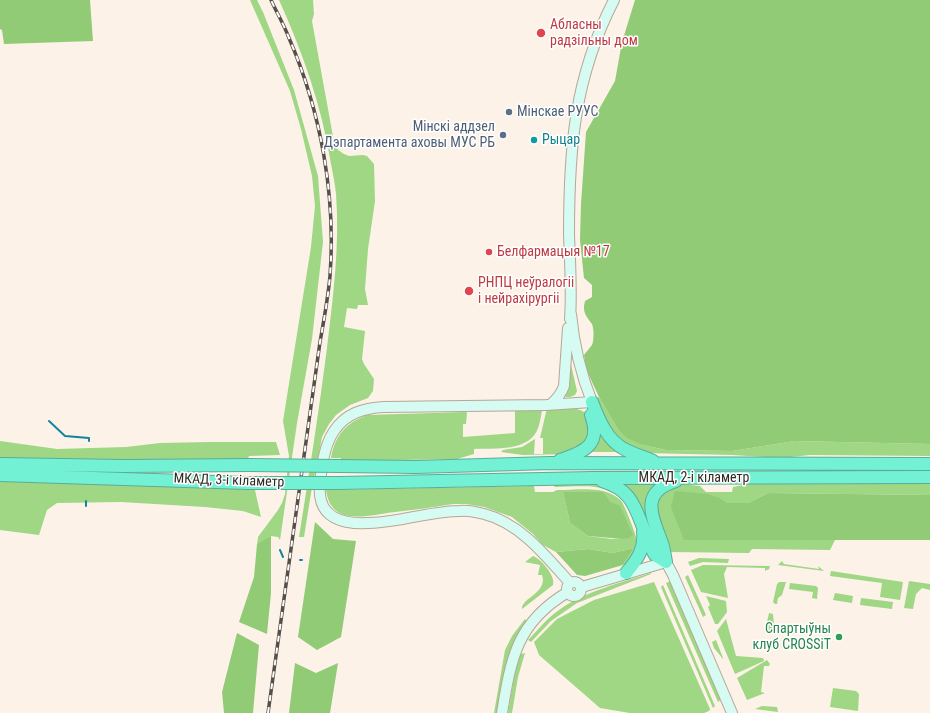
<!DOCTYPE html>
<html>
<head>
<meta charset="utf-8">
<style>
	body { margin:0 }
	canvas { display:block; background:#fcf2e7 }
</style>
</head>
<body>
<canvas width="930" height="713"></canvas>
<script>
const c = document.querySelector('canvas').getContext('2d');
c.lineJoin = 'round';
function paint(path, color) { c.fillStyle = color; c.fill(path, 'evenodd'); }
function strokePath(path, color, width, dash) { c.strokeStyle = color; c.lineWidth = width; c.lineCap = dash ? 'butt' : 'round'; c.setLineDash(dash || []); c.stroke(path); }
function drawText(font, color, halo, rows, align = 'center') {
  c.font = font + ' "Roboto Condensed",sans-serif'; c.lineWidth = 3; c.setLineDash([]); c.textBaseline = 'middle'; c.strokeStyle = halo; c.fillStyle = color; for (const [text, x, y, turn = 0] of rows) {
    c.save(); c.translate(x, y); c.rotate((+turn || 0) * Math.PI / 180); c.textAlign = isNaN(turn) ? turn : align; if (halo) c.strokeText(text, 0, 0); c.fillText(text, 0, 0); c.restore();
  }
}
paint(new Path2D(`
	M 250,0 L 257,0 L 263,12 L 294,90 L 318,176 L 323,242 L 312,339 L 297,423 L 280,540 L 278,537 L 271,536 L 257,546 L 258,537 L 278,510 L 282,503 L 285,494 L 289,456 L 283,421 L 311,247 L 315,206 L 312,176 L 301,129 L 290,91 Z
	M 279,0 L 313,0 L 314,14 L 312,21 L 334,142 L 338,150 L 344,154 L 349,156 L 363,155 L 367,156 L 374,164 L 375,201 L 368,249 L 365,289 L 368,305 L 358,305 L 357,309 L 347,308 L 344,327 L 365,331 L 362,359 L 364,364 L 374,379 L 373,391 L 368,398 L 350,405 L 336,415 L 329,424 L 322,437 L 311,493 L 304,537 L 299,537 C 309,474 319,411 327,348 C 333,297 340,246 336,194 C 335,184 333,174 331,164 C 322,107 303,53 279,0 Z
	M 570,360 L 577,391 L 575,395 L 570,397 L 566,397 L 564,395 Z
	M 599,397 L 617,428 L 643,445 L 666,450 L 732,451 L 795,441 L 930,444 L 930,456 L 810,455 L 781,458 L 732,455 L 644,453 L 620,442 L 592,400 Z
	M 547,408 C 556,408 581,406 586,414 C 590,419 590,429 591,435 L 572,454 L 523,455 L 501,452 L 503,450 L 522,447 L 535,439 L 534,454 L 543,454 L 543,438 L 540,438 Z
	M 515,410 L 542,410 C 541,416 540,423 538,428 C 530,452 494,448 474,449 L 474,454 L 457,459 L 340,461 L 341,458 L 331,458 C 335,435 346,423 367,415 L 466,412 L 467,413 L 466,424 L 463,424 L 463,437 L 515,433 Z
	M 598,429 L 619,452 L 588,452 Z
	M 0,441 L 57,449 L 126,447 L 160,443 L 211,442 L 276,442 L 280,455 L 249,456 L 247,461 L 0,459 Z
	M 0,480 L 185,486 L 255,490 L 261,517 L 243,511 L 205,507 L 121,502 L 57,503 L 47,510 L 39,535 L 0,530 Z
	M 847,481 L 930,481 L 930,495 L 768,493 L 748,503 L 726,503 L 720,498 L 684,540 L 835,540 L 830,550 L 752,549 L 749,553 L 670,552 L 654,501 L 663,489 L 682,484 L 700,486 L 706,492 L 732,492 L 733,487 L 748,484 L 816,484 Z
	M 599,483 L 628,497 L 641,533 L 639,538 C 636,528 633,516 628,506 C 614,481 579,487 555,487 L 552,484 Z
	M 647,483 L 658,483 L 651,492 L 657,544 L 640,505 L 636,498 L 622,485 Z
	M 534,486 L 535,492 L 553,492 L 557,490 C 572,490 596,487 609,493 C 614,495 619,498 622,502 C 625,507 637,536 637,542 C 638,551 630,561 623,565 L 634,548 L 613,553 L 588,549 L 556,552 L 543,545 L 533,534 L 512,517 L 484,507 L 466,504 L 453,504 C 434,507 414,510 395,512 C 369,515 331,528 326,490 ZM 563,492 L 603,493 L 611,502 L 629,538 L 612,539 L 588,536 L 570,523 Z
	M 533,556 C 541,559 556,576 553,585 L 522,609 C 521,598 548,593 542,575 L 538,575 L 540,565 L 525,562 Z
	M 699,558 L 729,559 L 728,563 L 703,562 L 690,566 L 688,562 Z
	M 782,561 L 784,564 L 819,569 L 818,566 L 824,571 L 778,565 Z
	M 703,565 L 770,566 L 769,569 L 765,571 L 765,568 L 727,567 L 724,574 L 728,598 L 701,592 L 691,570 Z
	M 831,571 L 903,582 L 900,600 L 880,597 L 882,583 L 830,576 Z
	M 651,573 L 651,574 L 577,603 L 551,621 L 531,642 L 528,640 C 538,630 547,618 559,610 C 586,591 620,583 651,573 Z
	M 688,575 L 706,615 L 703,617 L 685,577 Z
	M 671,581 L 722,699 L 718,702 L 666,583 Z
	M 909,581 L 930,584 L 930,590 L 922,588 L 916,594 L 913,609 L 904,608 Z
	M 654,582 L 710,709 L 709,711 L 704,713 L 630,713 L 600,708 L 539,655 L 534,642 L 557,619 L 594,600 Z
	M 779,582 L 786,582 L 782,595 L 778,598 L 777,604 L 775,604 L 773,602 L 777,584 Z
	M 790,583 L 816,586 L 818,588 L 817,599 L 812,598 L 813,592 L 789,589 Z
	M 663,585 L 715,706 L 713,708 L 661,587 Z
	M 835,593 L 853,596 L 852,603 L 833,600 Z
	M 706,596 L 726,601 L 727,612 L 718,624 L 715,624 L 708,607 L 710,605 Z
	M 861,598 L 893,602 L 892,609 L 860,605 Z
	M 769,613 L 773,614 L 774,625 L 773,631 L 768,630 L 766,626 Z
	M 525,619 L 527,622 L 511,649 L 507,664 L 498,713 L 494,713 L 505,650 L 512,636 Z
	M 726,619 L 736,656 L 763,658 L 764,661 L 735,674 L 717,631 Z
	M 716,640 L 723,658 L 723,659 L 714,648 L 712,642 Z
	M 525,653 L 518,677 L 512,713 L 508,713 L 514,678 L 519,657 L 521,654 Z
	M 767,660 L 770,664 L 769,666 L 764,666 L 761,692 L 765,693 L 747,700 L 737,678 Z
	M 833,688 L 856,691 L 859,694 L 858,711 L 830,707 Z
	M 762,706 L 777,707 L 778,712 L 755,709 Z`), '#9fd784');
paint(new Path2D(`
	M 0,0 L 90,0 L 93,41 L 4,44 L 2,30 L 0,29 Z
	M 635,0 L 930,0 L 930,444 L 795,441 L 732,451 L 666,450 L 643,445 L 627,438 L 617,428 L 599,397 L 586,369 L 584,355 C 586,352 589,349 592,345 C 594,341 594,328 592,324 C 586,316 582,312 585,301 L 592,297 L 592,285 L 584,278 L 580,240 L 581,204 L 586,132 L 615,81 L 622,42 Z
	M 675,491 L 708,494 L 720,498 L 727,503 L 748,503 L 768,493 L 930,495 L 930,540 L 684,540 L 671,507 Z
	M 563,492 L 603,492 L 611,502 L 620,506 L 633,535 L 629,538 L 623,539 L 588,536 L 570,523 Z
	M 315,522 L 333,539 L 356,541 L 341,637 L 317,650 L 298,637 Z
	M 271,536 L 271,593 L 267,634 L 239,622 L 254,577 L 257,544 Z
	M 634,548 L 623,565 L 585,576 L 577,575 L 556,552 L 588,549 L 613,553 Z
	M 237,633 L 259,645 L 253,713 L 224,713 L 222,692 Z
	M 295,663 L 316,673 L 338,663 L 330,713 L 289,713 Z`), '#91cb76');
strokePath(new Path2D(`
	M 49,421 L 65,436 L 89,438 L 89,441
	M 86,506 L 86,501
	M 280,550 L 283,557
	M 300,560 L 302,560`), '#1385a1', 2);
const secondary = new Path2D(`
	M 570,319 C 572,291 570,262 569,234 C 569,148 574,78 614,0
	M 551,404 C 557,399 561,394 564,386 L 568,328
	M567 589a7 7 0 1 1 14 0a7 7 0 1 1-14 0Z
	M 570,583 C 546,556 520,523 484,514 C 476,512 467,510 460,511 C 441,511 421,516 403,519 C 371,524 315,534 320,483 C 322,465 324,446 334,431 C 346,413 364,408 384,407 L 546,405 L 592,402 C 580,372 574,345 571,314
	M 582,587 L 666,562 L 673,575 L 732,713
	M 502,713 C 511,658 517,622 568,592`);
const highway = new Path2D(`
	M 592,402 C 599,420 607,441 626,450 C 634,454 644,457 653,461
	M 560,460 C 584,452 602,445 591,415
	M 0,464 L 124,466 L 249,465
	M 339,466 L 416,467 L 550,463 L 930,464
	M 0,475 L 247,483
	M 602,481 C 636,491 635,512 649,541 C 651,545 652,551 655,555 C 658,557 663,560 666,562
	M 339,483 L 593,478 L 930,477
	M 666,562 C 665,556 664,549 662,543 C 652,516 639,492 676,481
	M 626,573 C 637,560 645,549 643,532`);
strokePath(secondary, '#b7a796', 12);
strokePath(highway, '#5cac97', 14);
strokePath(secondary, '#d5fbf2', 10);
strokePath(highway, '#73f1d5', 12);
const rail = new Path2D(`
	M 268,713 L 320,342 C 324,320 328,298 330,276 C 336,196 321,112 289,38 C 284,25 277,13 271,0`);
strokePath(rail, '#564f48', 3.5);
strokePath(rail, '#fff', 2, [6]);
const highwayBridge = new Path2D(`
	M 249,465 L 339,466
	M 247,483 L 339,483`);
strokePath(highwayBridge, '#5cac97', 14, []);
strokePath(highwayBridge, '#73f1d5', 12);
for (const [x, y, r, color] of [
	[541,33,5,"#e0444e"],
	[509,112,4,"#5c6f8a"],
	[503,135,4,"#5c6f8a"],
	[534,140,4,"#0f9aa8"],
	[489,252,4,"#e0444e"],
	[469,291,5,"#e0444e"],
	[839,637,4,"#2e9e5b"]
]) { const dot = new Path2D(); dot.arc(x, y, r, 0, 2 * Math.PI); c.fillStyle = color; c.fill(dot); strokePath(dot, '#fff', 1.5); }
drawText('14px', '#be3a42', '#fff', [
	["Абласны",550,25],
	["радзільны дом",550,41],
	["Белфармацыя №17",497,252],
	["РНПЦ неўралогіі",478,283],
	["і нейрахірургіі",478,299]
], 'left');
drawText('14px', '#4e5e75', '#fff', [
	["Мінскае РУУС",517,112],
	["Мінскі аддзел",495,127,"right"],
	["Дэпартамента аховы МУС РБ",495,143,"right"]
], 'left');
drawText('14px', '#0d838f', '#fff', [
	["Рыцар",542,140]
], 'left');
drawText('14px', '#312b24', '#fff', [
	["МКАД, 2-і кіламетр",694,478],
	["МКАД, 3-і кіламетр",229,481,2]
]);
drawText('14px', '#27864d', '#fff', [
	["Спартыўны",831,629],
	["клуб CROSSiT",831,645]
], 'right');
</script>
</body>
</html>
